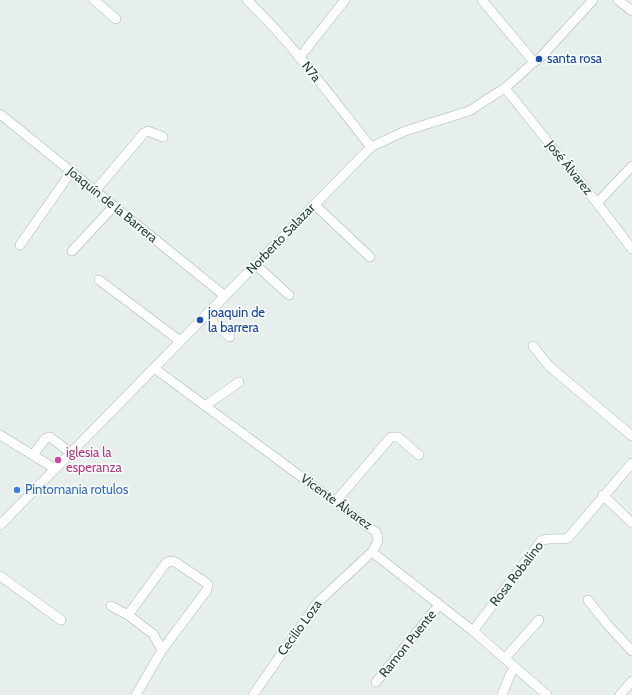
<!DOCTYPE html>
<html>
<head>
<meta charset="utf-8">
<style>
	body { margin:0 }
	canvas { display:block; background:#e6efeb }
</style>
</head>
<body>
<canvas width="632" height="695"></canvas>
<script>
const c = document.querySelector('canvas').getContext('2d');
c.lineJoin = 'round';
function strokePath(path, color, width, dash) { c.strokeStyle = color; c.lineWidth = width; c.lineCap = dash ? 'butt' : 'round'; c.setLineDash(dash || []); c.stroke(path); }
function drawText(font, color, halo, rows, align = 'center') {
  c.font = font + ' Cabin,sans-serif'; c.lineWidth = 3.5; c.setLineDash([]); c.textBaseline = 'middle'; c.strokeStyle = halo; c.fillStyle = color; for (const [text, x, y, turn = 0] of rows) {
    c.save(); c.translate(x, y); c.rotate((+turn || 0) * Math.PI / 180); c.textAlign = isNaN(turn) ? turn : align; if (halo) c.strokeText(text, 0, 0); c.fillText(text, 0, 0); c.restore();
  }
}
const minor = new Path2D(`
	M 94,0 L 116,19
	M 247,0 C 293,44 331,97 371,147
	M 482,0 L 534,62
	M 618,0 L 632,11
	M 299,58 L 345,0
	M 505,88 L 597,203 L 632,249
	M 0,114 L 225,296
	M 95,191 L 144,133 L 148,131 L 163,137
	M 597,203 L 632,166
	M 315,205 L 370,257
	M 20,245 L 71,172
	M 72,251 L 114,206
	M 256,265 L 289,295
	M 99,280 L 180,341
	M 209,311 L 213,316 L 213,323 L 230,337
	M 533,346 L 549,366 L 632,436
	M 154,368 L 376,532 C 380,540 377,544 372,552 L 317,603 L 253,695
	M 205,406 L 239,382
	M 0,435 L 49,465 L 54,469
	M 33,455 L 45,439 L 50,437 L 71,453
	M 603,495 L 632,523
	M 335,502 L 391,437 L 398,437 L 419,455
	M 0,525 L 371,147 L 405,131 L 469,111 L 505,88 L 534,62 L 539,59 L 593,0
	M 372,552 L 473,631 L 547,695
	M 0,576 L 61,620
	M 588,600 L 607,624 L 632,651
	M 111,606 L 128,615 L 153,634 L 162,650
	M 128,615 L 166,563 L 170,561 L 175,562 L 205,582 L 208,585 L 207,590 L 162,650 L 136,695
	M 473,631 L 541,541 C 550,536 560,541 568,538 L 632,463
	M 505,658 L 539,620
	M 376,682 L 439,605
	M 502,695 L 510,675 L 515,667
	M 620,695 L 632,681`);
strokePath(minor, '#a8b8b2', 10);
strokePath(minor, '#fff', 9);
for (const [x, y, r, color] of [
	[539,59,4,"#1a4fb4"],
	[200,320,4,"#1a4fb4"],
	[58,460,4,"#d1479c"],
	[17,490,4,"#3f7fe0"]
]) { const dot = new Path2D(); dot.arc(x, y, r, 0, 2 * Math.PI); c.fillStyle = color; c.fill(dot); strokePath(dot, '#f7fbf9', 1.5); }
drawText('13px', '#164399', '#f7fbf9', [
	["santa rosa",547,59],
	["joaquin de",208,313],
	["la barrera",208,328]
], 'left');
drawText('13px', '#24423a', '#f7fbf9', [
	["N7a",311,72,51],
	["José Álvarez",569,168,51],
	["Joaquín de la Barrera",112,205,39],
	["Norberto Salazar",281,239,-46],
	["Vicente Álvarez",336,502,36],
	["Rosa Robalino",517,574,-52],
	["Cecilio Loza",300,628,-54],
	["Ramon Puente",408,644,-51]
]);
drawText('13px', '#b23c85', '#f7fbf9', [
	["iglesia la",66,453],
	["esperanza",66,468]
], 'left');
drawText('13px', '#366cbe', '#f7fbf9', [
	["Pintomania rotulos",25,490]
], 'left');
</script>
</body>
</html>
